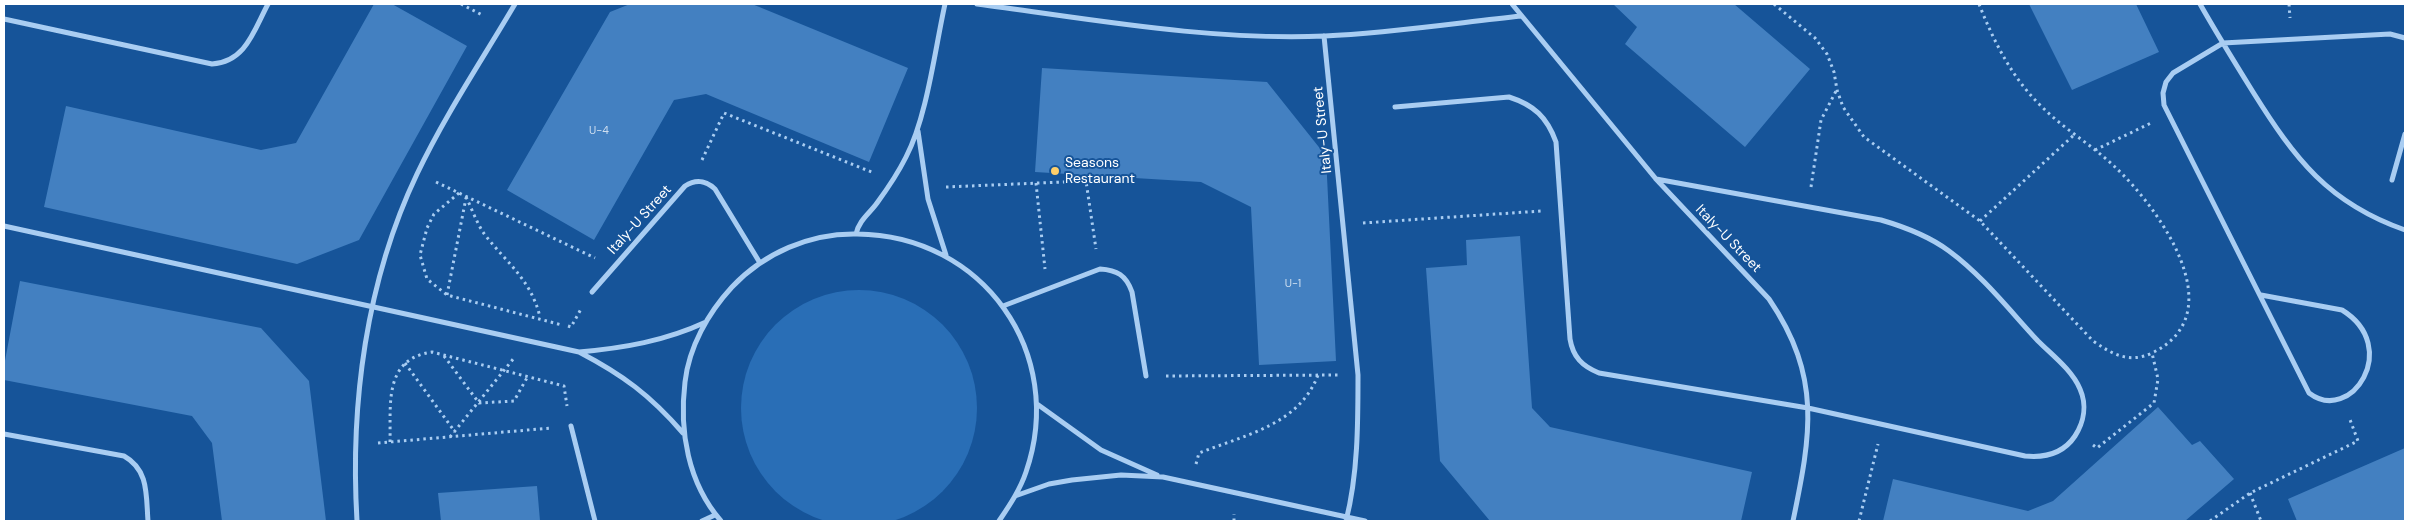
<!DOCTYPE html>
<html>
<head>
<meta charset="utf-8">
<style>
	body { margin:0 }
	#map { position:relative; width:2409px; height:525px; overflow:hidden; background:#165499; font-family:"DM Sans",sans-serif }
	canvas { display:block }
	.frame { position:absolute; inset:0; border:5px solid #fff; pointer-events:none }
</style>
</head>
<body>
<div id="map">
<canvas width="2409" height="525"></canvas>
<div class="frame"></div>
</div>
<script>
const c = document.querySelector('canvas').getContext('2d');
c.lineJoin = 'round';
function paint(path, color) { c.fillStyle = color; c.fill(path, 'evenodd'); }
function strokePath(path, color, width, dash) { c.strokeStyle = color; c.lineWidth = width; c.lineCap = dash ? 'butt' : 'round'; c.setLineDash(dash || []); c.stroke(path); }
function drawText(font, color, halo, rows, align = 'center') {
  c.font = font + ' "DM Sans",sans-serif'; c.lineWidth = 4; c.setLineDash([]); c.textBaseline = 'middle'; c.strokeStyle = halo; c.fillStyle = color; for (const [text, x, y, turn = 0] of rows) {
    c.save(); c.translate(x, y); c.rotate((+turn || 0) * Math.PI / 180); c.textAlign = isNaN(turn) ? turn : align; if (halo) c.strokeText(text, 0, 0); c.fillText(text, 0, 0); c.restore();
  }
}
paint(new Path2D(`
	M741 408a118 118 0 1 1 236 0a118 118 0 1 1-236 0Z`), '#296eb6');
paint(new Path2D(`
	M 374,4 L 392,4 L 467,46 L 359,240 L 297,264 L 44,207 L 66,106 L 261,150 L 296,143 Z
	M 630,4 L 752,4 L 908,68 L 869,162 L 706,94 L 674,100 L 594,240 L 507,190 L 610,12 Z
	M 1613,4 L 1734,4 L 1810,69 L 1745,147 L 1625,44 L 1637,27 Z
	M 2029,4 L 2136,4 L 2159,52 L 2072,90 Z
	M 1042,68 L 1267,82 L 1326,156 L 1336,361 L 1259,365 L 1251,207 L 1201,182 L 1035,172 Z
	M 1520,236 L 1532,408 L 1550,427 L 1752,472 L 1741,521 L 1490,521 L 1440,461 L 1426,268 L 1467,265 L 1466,240 Z
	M 20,281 L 261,328 L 309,381 L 326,521 L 222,521 L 212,443 L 192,416 L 4,380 L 4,366 Z
	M 2158,407 L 2192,445 L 2200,441 L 2234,479 L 2185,521 L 1883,521 L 1893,479 L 2028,511 L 2053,501 Z
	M 2405,448 L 2405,521 L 2297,521 L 2288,499 Z
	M 537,486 L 540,521 L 441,521 L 438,493 Z`), '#4380c1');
strokePath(new Path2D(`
	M 461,4 L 484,16
	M 1774,4 L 1815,38 L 1827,54 L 1834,72 L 1837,90 L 1843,107 L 1864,137 L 1980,221 L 2093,341 C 2112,354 2129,364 2152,353 C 2235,313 2158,207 2115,167 C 2092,145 2064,129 2042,107 C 2012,78 1994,42 1979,4
	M 2289,4 L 2290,18
	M 2095,150 L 2151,123
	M 702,160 L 724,113 L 874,173
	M 436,182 L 595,258
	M 1036,183 L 1045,269
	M 946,187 L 1086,181 L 1096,249
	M 1811,187 L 1821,120 L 1836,91
	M 459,193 L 434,214 L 427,228 L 420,255 L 427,279 L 447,295 L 562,325
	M 466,197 C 472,209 477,224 485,235 C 508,264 531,280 540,317
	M 1980,221 L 2075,134
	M 1363,223 L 1541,211
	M 447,295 L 466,198
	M 568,326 L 571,327 L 581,309
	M 444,356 L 479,403 L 514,401 L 528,376
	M 405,363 L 455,432
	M 1166,376 L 1338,375
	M 450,437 L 514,358
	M 390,442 C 391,405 383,359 432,352 L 564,386 L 567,406
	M 378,443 L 551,428
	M 2093,445 L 2097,448 L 2154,403 L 2158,379 L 2152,353
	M 1196,464 L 1199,453 C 1245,435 1299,425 1318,375
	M 2250,493 L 2261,521
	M 1234,521 L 1234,514
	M 1859,521 L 1878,444
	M 2210,521 L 2250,493 L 2358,441 L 2349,417`), '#a9cdf2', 3, [2.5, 4]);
strokePath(new Path2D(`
	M 977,4 C 1091,19 1209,41 1325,36 C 1390,33 1456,23 1521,16
	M 1512,4 L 1656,179 L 1769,299 C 1822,377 1811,434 1793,521
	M 2200,4 C 2217,34 2235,63 2253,92 C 2295,159 2328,203 2405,230
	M 4,19 L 212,64 C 246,62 254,30 268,4
	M 1324,36 L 1358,375 C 1358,423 1358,474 1346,521
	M 1395,107 L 1509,97 C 1534,105 1547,117 1556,142 L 1570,339 C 1573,357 1582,366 1599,373 L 1808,408 L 2025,456 C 2045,458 2063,454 2075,436 C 2084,422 2087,405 2080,389 C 2072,370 2052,355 2038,341 C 2010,311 1983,276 1949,251 C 1929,236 1905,227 1881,220 L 1656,179
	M 918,131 L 928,199 L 946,255
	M 2392,180 L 2405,134
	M 4,226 L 579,352 C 623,375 650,395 683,433
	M 856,234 C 859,220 870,213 877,203 C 888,188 898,173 906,157 C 927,117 935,49 945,4
	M 592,292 L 685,186 C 696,179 705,180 715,189 L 760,263
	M 2261,295 L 2342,310 C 2402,347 2351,425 2309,393 L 2164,105 L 2163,93 L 2166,82 L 2173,73 L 2223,43 L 2390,34 L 2405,38
	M 1003,306 L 1100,269 C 1117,270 1126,275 1132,292 L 1146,376
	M 579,352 C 624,348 665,341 706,322
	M 1037,404 L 1101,450 L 1157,475
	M 571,426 L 595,521
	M 4,434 L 124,456 C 149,470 146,495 148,521
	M 1015,496 L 1049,484 L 1072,480 L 1121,475 L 1163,477 L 1365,521
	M 357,521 C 350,404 366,281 417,174 C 445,115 482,60 515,4
	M 702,521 L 715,515
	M 721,521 C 688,483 679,431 685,382 C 689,347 708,313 732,287 C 764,253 810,233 857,234 C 983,235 1067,353 1026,472 C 1020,490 1009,506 999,521`), '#a9cdf2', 5);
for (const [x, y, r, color] of [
	[1055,171,5,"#ffcf6a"]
]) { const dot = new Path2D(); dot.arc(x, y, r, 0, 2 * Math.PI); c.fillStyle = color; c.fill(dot); strokePath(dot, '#165499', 2); }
drawText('11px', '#d0dff0', null, [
	["U-4",599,131],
	["U-1",1293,284]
]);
drawText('14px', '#fff', '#165499', [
	["Italy-U Street",1323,130,-96],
	["Italy-U Street",640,220,-48],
	["Italy-U Street",1728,239,46]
]);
drawText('14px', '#fff', '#165499', [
	["Seasons",1065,163],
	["Restaurant",1065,179]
], 'left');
</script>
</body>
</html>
